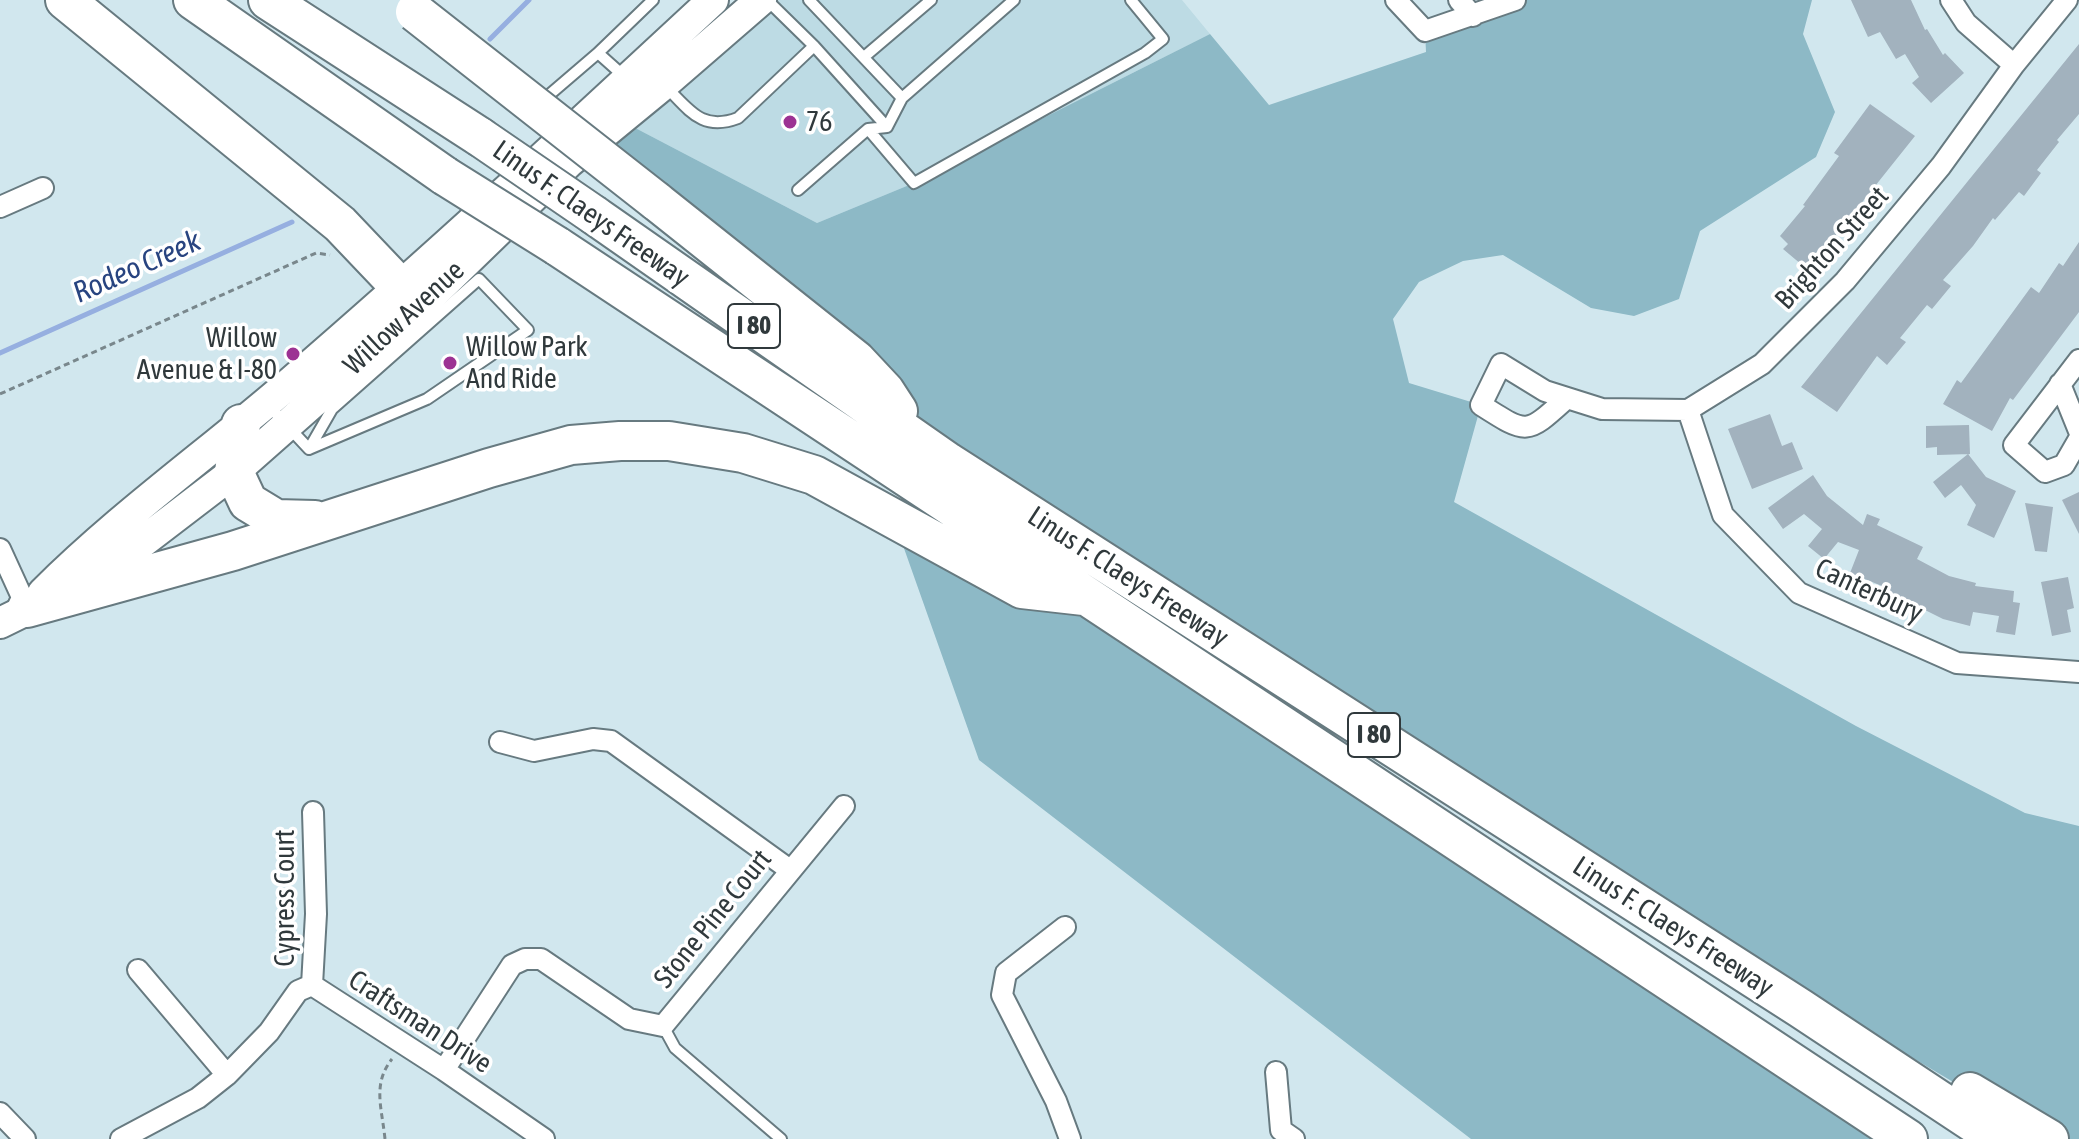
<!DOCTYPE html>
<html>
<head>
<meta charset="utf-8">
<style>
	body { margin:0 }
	canvas { display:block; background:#d1e7ee }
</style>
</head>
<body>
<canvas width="2079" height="1139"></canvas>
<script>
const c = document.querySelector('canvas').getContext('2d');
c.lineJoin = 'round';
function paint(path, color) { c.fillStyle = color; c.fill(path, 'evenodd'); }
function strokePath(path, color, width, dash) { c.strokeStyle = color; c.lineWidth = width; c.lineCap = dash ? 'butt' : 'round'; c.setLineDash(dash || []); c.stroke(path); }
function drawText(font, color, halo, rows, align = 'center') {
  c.font = font + ' "Asap Condensed",sans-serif'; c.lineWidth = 7; c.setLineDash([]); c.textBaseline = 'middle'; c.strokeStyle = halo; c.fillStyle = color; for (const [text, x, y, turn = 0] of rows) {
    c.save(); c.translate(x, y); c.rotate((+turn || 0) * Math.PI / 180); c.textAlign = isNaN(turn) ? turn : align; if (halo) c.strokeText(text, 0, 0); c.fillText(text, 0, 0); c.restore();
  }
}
paint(new Path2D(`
	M 761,0 L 1182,0 L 1210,34 L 914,183 L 817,223 L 620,120 Z`), '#bddbe4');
paint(new Path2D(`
	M 1515,0 L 1812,0 L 1803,34 L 1835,112 L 1816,157 L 1700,231 L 1679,299 L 1634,316 L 1591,308 L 1503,255 L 1463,261 L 1419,282 L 1393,319 L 1409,383 L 1481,405 L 1454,502 L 1856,726 L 2025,813 L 2079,826 L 2079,1139 L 2049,1139 L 1859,1026 L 948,462 L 585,148 L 620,120 L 817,223 L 914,183 L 1210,34 L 1269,105 L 1426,52 L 1425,31 Z
	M 889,506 L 1095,596 L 1902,1139 L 1471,1139 L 979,760 Z`), '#8db9c6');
strokePath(new Path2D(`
	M 490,39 L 529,0
	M 0,353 L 292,222`), '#96afe0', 5);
paint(new Path2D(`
	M 1851,0 L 1911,0 L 1925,30 L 1927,29 L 1943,55 L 1945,53 L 1964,73 L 1931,103 L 1912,83 L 1919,77 L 1905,54 L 1896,59 L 1880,32 L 1868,37 Z
	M 2079,44 L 2079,114 L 2057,140 L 2059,142 L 2037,170 L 2041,173 L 2024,196 L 2019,192 L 1995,220 L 1993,218 L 1973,246 L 1943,280 L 1951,286 L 1932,309 L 1927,305 L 1900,338 L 1906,342 L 1887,365 L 1877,356 L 1837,412 L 1801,387 Z
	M 1870,104 L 1915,136 L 1808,270 L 1783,249 L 1788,244 L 1780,236 L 1805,206 L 1803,205 L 1839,156 L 1834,153 Z
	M 2079,242 L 2079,312 L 2013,400 L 2010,398 L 1992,431 L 1943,404 L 1957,380 L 1961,383 L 2031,287 L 2039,293 L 2059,263 L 2063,266 Z
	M 1770,414 L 1782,446 L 1792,442 L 1803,469 L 1752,489 L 1728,429 Z
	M 1969,425 L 1970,454 L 1937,455 L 1937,447 L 1926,448 L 1926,426 Z
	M 1968,454 L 1986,477 L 2016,491 L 1994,538 L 1967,525 L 1976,505 L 1961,485 L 1945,498 L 1933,482 Z
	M 1813,475 L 1827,496 L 1863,525 L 1867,514 L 1880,519 L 1877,525 L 1923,547 L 1917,559 L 1949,576 L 1976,583 L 1975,586 L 2014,591 L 2013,602 L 2020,603 L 2015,635 L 1996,632 L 1999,616 L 1973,612 L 1970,626 L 1943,619 L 1881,588 L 1882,586 L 1850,573 L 1859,550 L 1838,542 L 1824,559 L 1808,546 L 1822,529 L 1804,514 L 1783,529 L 1768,508 Z
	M 2079,492 L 2079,534 L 2062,500 Z
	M 2025,503 L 2053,507 L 2047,552 L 2035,551 Z
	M 2068,577 L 2074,608 L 2067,610 L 2071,632 L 2052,636 L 2041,582 Z`), '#a2b2be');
const lane = new Path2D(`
	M 767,0 L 814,46 L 887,127
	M 809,0 L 902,98
	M 598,53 L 653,0
	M 864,57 L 931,0
	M 665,86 C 689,109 701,132 738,118 L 814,46
	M 549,95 L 598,53 L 626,78
	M 868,129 L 914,183 L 1145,53 L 1163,39 L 1131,0
	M 798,190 L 868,129 L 887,127 L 902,98 L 1014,0
	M 479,279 L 528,330 L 427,399 L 309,449 L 332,409 Z
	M 267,404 L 309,449
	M 663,1026 L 675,1048 L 781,1139`);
const street = new Path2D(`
	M 1396,0 L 1425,31 L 1515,0
	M 1459,0 L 1473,16
	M 1951,0 L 1966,23 L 2014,65
	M 0,207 L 43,188
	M 2079,360 L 2014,445 L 2045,472 L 2064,465 L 2079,439
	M 2060,384 L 2079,431
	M 1567,398 C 1526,435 1528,435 1481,405 L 1501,364 L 1545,391 L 1602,409 L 1688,410 L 1762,364 L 1845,281 L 1941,166 L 2014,65 L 2067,0
	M 1688,410 L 1723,515 L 1799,593 L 1957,663 L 2079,672
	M 0,549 L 27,608
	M 500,742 L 534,751 L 593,739 L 611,741 L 790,870
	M 1065,927 L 1006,973 L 1002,995 L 1056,1101 L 1070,1139
	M 138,970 L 227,1075
	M 312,985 L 316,914 L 313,812
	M 444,1070 L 512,965 L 525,959 L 541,959 L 629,1019 L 663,1026 L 844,806
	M 1276,1072 L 1281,1130 L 1294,1139
	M 0,1113 L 25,1139
	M 121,1139 L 198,1098 L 227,1075 L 269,1032 L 298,991 L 312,985 L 444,1070 L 544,1139`);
const secondary = new Path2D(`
	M 43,593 C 120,516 209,453 291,382 C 435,258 574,129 713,0
	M 0,623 L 102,573 L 234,472 L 405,321 L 569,162 L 664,84 L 761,0`);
const highway = new Path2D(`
	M 65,0 L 340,224 L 419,307
	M 193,0 L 445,176
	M 268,0 L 480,137
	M 656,201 L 856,360 L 885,391 L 898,411
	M 594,215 L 948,462 L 1800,1008 L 1998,1139
	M 557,246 L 1908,1139
	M 241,424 L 234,472 L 248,502 L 276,519 L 315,520
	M 27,608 L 233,551 L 489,468 L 571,445 L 620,441 L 669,441 L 743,453 L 814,475 L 1022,589 L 1084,596
	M 1970,1092 L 2049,1139`);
strokePath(lane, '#677a80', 14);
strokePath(street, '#677a80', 24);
strokePath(secondary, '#677a80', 34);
strokePath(highway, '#677a80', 42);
strokePath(new Path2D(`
	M 0,394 L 316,253 L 330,255
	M 385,1139 C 382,1108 372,1084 392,1059`), '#79878c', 3, [6, 4]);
strokePath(lane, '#fff', 10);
strokePath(street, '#fff', 20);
strokePath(secondary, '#fff', 30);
strokePath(highway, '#fff', 38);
const highwayBridge = new Path2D(`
	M 415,12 L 656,201
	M 480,137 L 594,215
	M 445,176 L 557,246`);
strokePath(highwayBridge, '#677a80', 42, []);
strokePath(highwayBridge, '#fff', 38);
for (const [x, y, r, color] of [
	[790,122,8,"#9c3293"],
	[293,354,8,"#9c3293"],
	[450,363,8,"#9c3293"]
]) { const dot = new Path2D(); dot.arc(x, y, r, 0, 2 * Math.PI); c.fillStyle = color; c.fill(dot); strokePath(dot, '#fff', 3); }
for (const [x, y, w] of [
	[754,326,52],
	[1374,735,52]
]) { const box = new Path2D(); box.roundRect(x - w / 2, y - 22, w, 44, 6); c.fillStyle = '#fff'; c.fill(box); strokePath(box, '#30393c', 2); }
drawText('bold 26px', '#30393c', null, [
	["I 80",754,326],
	["I 80",1374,735]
]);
drawText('28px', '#30393c', '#fff', [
	["76",806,122],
	["Willow",277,338,"right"],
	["Avenue & I-80",277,370,"right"],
	["Willow Park",466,347],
	["And Ride",466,379]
], 'left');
drawText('28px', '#30393c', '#fff', [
	["Linus F. Claeys Freeway",591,214,35],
	["Brighton Street",1832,248,-48],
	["Willow Avenue",404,318,-43],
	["Linus F. Claeys Freeway",1128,577,33],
	["Canterbury",1869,591,25],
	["Cypress Court",285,898,-90],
	["Stone Pine Court",713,919,-51],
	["Linus F. Claeys Freeway",1673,927,33],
	["Craftsman Drive",420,1022,33]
]);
drawText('italic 30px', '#284480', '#fff', [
	["Rodeo Creek",137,267,-24]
]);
</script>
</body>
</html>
